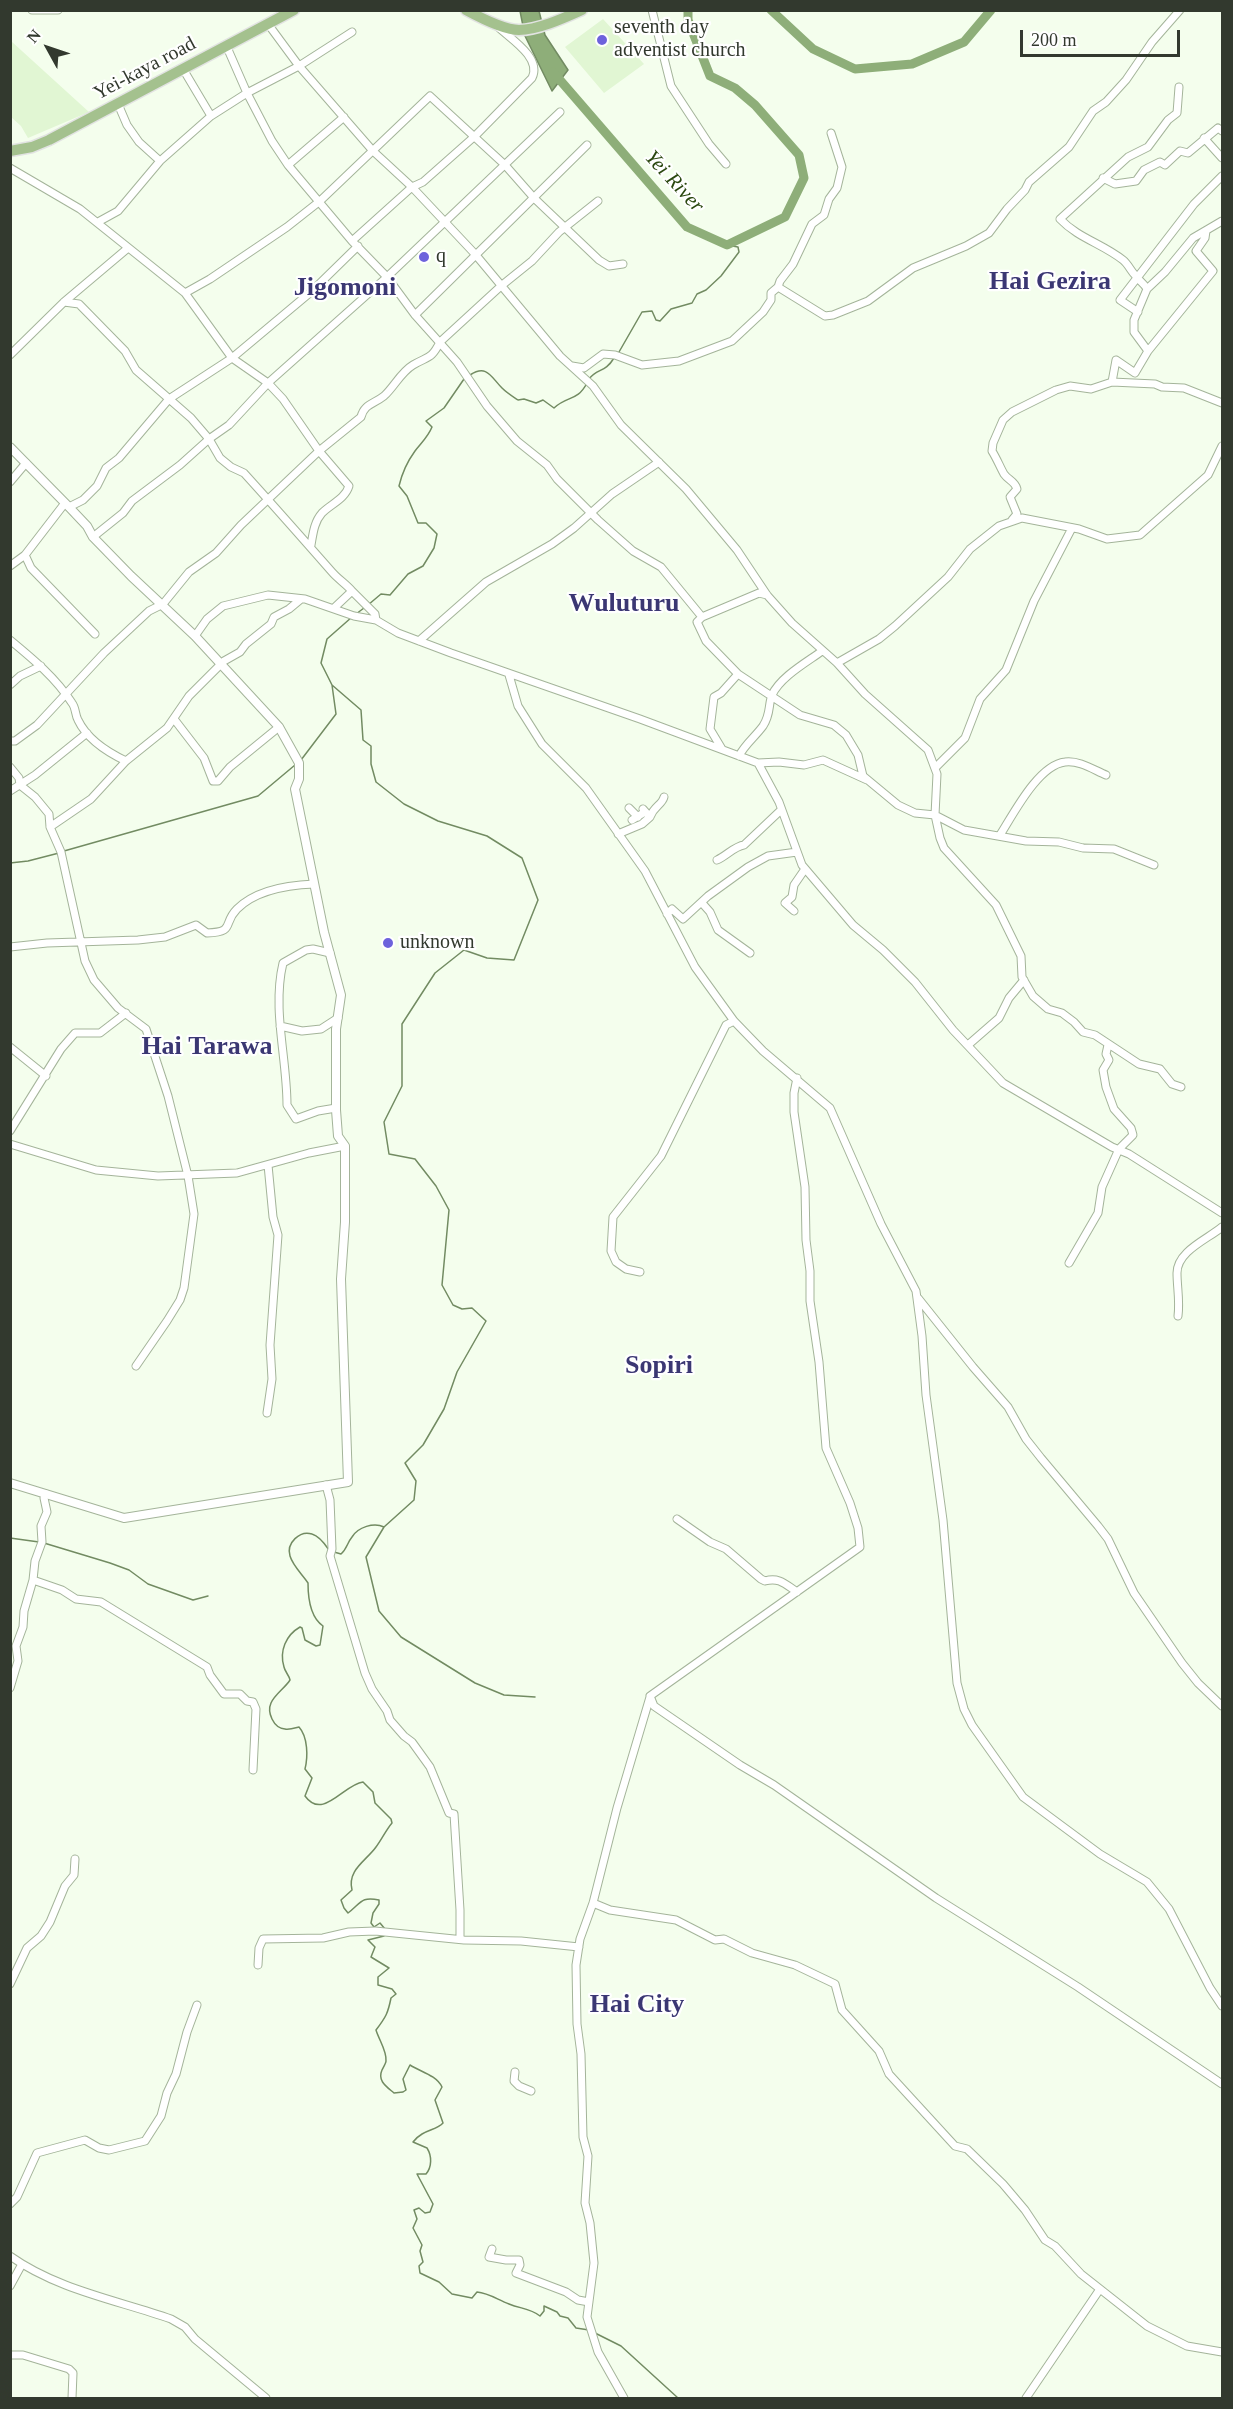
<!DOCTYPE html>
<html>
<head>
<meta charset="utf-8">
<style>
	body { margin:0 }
	#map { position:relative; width:1233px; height:2409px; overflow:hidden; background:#f4feed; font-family:Georgia,serif }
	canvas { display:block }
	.frame { position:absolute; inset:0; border:12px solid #32392e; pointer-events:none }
	.north { position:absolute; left:18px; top:18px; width:60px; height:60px; -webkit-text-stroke:4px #fff; paint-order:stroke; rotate:310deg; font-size:16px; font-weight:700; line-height:24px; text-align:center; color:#32392e }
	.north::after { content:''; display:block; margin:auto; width:21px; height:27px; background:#32392e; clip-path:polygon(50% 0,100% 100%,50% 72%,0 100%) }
	.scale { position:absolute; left:1020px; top:30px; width:160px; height:27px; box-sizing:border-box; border:3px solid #32392e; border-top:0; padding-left:8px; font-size:18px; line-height:21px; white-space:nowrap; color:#32392e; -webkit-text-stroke:4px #fff; paint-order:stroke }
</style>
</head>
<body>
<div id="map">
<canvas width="1233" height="2409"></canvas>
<div class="frame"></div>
<div class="north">N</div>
<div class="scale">200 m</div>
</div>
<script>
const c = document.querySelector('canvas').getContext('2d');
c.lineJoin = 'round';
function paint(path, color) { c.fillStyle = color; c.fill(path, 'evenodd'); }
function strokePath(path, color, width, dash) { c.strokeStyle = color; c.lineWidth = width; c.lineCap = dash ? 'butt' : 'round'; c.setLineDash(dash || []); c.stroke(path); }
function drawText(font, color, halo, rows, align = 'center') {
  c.font = font + ' Georgia,serif'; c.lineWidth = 4.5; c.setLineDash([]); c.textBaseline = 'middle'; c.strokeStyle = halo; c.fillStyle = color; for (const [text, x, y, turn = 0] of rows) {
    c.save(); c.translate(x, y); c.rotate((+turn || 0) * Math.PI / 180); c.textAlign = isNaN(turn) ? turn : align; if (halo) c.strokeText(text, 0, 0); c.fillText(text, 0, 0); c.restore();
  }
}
paint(new Path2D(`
	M 603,19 L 644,64 L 604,93 L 565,47 Z
	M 11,41 L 89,112 L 28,138 L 21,126 L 11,117 Z`), '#e1f6d3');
const water = new Path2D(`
	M 520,11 L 539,11 L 545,35 L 568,70 L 552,91 L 525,36 Z`);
paint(water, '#8eae79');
strokePath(water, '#728b62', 1.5);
strokePath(new Path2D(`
	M 619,352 L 642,312 L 652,311 L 656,320 L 660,321 L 671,309 L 692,303 L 697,294 L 706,290 L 721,276 L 739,252 L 738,247 L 727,245
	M 470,375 C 487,364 491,377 502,388 C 507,393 512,396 518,400 L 524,399 L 536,403 L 543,400 L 554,408 C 568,395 577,402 587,383
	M 589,379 C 597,368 605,373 614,358
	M 368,605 L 381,594 L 390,595 L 408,574 L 423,566 L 434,548 L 437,534 L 426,523 L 418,523 L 407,496 L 399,486 C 402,473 407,462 415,451 C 421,443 428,437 432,427 L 426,421 L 444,408 L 464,379
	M 356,614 L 364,608
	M 332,685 L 361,710 L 363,740 L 371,746 L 371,764 L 376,782 L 404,804 L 438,821 L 487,836 L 522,858 L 538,900 L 514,960 L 487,958 L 464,950 L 435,973 L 402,1024 L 402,1086 L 384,1122 L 389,1154 L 415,1159 L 436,1186 L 449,1210 L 442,1285 L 453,1305 L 462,1309 L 472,1308 L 486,1321 L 457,1372 L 444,1409 L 423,1445 L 405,1463 L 416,1481 L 414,1500 L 384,1527 L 366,1557 L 379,1611 L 401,1637 L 475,1683 L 504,1695 L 535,1697
	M 301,760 L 336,714 L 332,685 L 321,663 L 327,639 L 352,617
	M 64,851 L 258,796 L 295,765
	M 10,863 L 28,861 L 59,853
	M 10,1538 L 39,1542
	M 44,1543 L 110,1563 L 129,1570 L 148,1584 L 193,1600 L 208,1596
	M 329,1550 C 325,1544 319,1536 312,1534 C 300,1530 286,1543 290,1556 C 293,1566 302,1574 308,1583 C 308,1597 310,1617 323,1626 L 320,1645 L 316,1646 L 305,1640 L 302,1628 L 300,1627 C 286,1635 279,1651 284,1667 C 285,1672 289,1675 290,1680 C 285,1688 275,1694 271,1703 C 267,1712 273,1728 285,1729 C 289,1730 295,1728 299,1727 C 308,1737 308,1757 305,1769 L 312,1778 L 305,1796 C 323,1821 344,1784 363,1782 L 373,1792 L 375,1803 L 391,1819 L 392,1823 C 386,1830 382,1839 376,1847 C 366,1861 347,1870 352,1890 L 341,1900 L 344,1908 L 348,1913 C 361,1903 361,1896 379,1900 L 379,1904 L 373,1913 L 371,1923 L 374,1927 L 380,1923 L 385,1929
	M 334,1552 L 341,1554 C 347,1549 347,1543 352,1537 C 358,1527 374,1522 384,1527
	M 384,1936 L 368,1940 L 375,1947 L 371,1957 L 389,1968 L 378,1977 L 378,1985 L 392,1989 L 396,1994 L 391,1998 C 388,2013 386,2017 376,2030 C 379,2040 387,2051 386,2061 C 386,2063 383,2068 382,2070 C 377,2081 387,2087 394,2093 L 403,2092 L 406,2090 L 403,2079 L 410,2065 C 421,2072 436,2075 442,2087 L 435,2100 L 443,2123 C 436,2131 423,2129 413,2142 L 427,2148 C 432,2156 432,2167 426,2174 L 417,2174 L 433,2204 L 430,2212 L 425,2213 L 419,2208 L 414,2210 L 417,2219 L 413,2228 L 422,2245 L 420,2251 L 423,2262 L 419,2266 L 420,2273 L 439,2282 L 452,2294 L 472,2298 L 477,2292 C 489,2293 498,2300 509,2304 C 521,2309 530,2308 540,2316 L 544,2311 L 544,2306 L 557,2312 L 560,2316 L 568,2318 L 576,2328 L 589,2330
	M 595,2333 L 621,2346 L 678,2398`), '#728b62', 1.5);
strokePath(new Path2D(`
	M 771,10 L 813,49 L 855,69 L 912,64 L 964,42 L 991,10
	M 553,72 L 687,227 L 727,245 L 785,217 L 804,178 L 799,155 L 755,105 L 735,88 L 710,76 L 688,20 L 688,10`), '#8eae79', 9);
const minor = new Path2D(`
	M 32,10 L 58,10
	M 652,10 L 671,86 L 709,144 L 726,164
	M 268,24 L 299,66 L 373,151 L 412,187 L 475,254 L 560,356 L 593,386 L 621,425 L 686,489 L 737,550 L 767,595 L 792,623 L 837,663 L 865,694 L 928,750 L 937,774 L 935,815 L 940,838 L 944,848 L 996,905 L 1021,956 L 1022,977 L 1033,996 L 1048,1009 L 1062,1013 L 1074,1022 L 1083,1032 L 1095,1035 L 1139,1064 L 1160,1069 L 1172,1084 L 1181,1087
	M 226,45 L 247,93 L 272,141 L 288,165 L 352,241 L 387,277 L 415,315 L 457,362 L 487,406 L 517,441 L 547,465 L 557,479 L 598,520 L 633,551 L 661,567 L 702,617 L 697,622 L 706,641 L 738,674 L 800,715 L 834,725 L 846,735 L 858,755 L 863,776 L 898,805 L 915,813 L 935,815 L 964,830 L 1026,841 L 1059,842 L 1083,848 L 1114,849 L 1154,865
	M 183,69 L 211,116
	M 118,104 L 127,125 L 139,142 L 160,161
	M 1204,138 L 1222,158
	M 288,165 L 344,117
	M 10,168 L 80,209 L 185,293 L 232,358 L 268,383 L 283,399 L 319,451 L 349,486 C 345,499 331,504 322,513 C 314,522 313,534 311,545
	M 1103,178 L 1115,184 L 1136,181 L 1144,170 L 1160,162 L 1165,165 L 1180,151 L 1188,153 L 1218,128 L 1222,131
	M 98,222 L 118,211 L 160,161 L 211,116 L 247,93 L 299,66 L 352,32
	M 352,241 L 412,187 L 423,182 L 475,136 L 532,78 C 542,58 511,39 498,27
	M 778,287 L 780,281 L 793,264 L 812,224 L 824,215 L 829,199 L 837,188 L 842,167 L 831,133
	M 1147,289 C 1144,283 1139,281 1135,275 C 1131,271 1128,264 1123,260 C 1103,244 1078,238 1060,219 L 1128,157 L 1148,147 L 1168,120 L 1177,113 L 1179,87
	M 185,293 L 210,279 L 287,227 L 320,201 L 430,96 L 505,165 L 534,198 L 599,260 L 609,266 L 623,264
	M 64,302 L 79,304 L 125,351 L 136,370 L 191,418 L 209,439 L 220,458 L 231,467 L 244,473 C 274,506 303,539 332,572 C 338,579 346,584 352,591 L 334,608
	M 1138,312 L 1120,300 L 1194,204 L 1222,176
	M 415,315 L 587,145
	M 1148,351 L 1213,271 L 1196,251 L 1205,238 L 1206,231
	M 10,355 L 64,302 L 128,248
	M 572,366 L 584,368 L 603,354 L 615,355 L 642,365 L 679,361 L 732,341 L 763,312 L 771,300 L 771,293 L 778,287 L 825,316 L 833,315 L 868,301 L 913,268 L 966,246 L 989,233 L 1007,209 L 1025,190 L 1029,182 L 1069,147 L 1093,111 L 1106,102 L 1126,80 L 1152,42 L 1180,10
	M 1112,382 L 1116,360 L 1135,373 L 1148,351 L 1134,332 L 1134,320 L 1147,289 L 1165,272 L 1193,238 L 1222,221
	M 10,482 L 26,463
	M 69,507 L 83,500 L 97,486 L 106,468 L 119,458 L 169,399 L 232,358 L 312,291 L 358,246
	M 1012,520 L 1017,514 L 1010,497 L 1017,489 C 1015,481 1008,480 1004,474 C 1000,467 997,459 992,451 L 993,443 L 1003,420 L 1012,412 L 1056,390 L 1070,386 L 1091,389 L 1112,382 L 1155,384 L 1162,387 L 1184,388 L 1222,403
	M 93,537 L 123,513 L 132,501 L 180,465 L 209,439 L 229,425 L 268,383 L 387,277 L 560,112
	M 25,555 L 31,568 L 95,634
	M 10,566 L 25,555 L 65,503
	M 352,591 L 375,614 L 376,620
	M 702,617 L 759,593 L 767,595
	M 195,636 L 207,619 L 223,606 L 268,595 L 305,599 L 354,616 L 376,620 L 398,633 L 451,653 L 640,719 L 758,763 L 779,802 L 802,865 L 853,925 L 883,950 L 915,982 L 953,1030 L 1003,1083 L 1112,1147 L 1129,1154 L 1222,1213
	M 10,640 C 33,659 56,678 72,703 C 76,708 75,715 78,720 C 87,739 109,753 126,761
	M 419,641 L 486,582 L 552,544 L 574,528 L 612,494 L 659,462
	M 837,663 L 879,639 L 895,626 L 948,577 L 970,549 L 999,526 L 1022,518 L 1079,529 L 1107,539 L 1140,535 L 1208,475 L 1222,446
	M 509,675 L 518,706 L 542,744 L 586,788 L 645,871 L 695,967 L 734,1021 L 763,1051 L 830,1108 L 881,1224 L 916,1291 L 922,1336 L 926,1395 L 943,1520 L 957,1683 L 964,1709 L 972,1725 L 1023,1797 L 1100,1854 L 1147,1882 L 1169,1909 L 1210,1988 L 1222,2006
	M 10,685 L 20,676 L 41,666
	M 174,719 L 204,758 L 213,781 L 218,781 L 230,767 L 279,727
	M 10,741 L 15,741 L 37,725 L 104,653 L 149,611 L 163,604 L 189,572 L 216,553 L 241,525 L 319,451 L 361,417 C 364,404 374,404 384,396 C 394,387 401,372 413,365 C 428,356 431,360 440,342 L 501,286 L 532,261 L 559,232 L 598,201
	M 722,749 L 710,729 L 714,697 L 721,693 L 738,674
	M 739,756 C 745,744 755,737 763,726 C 771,714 768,705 772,695 C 780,677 807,662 822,651
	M 758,763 L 779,762 L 804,765 L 823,760 L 867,780
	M 10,767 L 19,778 L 20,785 L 35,797 L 49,814 L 50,827 L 61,852 L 85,961 L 94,980 L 118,1008 L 146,1029 L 168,1096 L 188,1176 L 194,1214 L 184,1288 L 180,1300 L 167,1321 L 136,1366
	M 936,767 L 965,738 L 980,699 L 1006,670 L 1034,601 L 1072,528
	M 10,791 L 35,775 L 87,733
	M 629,808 L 638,817
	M 650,817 C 654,806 662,805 664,797
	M 632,820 L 645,812
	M 50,827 L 91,799 L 126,761 L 167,728 L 189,696 L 224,661 L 240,652 L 246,644 L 271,624 L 274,617 L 289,609 L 301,599
	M 618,834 L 642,824 L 650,817 L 643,809
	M 1000,835 C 1013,815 1038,765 1065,762 C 1079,760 1094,770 1106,775
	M 717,860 C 726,856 735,846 744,845 L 781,810
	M 702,903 L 710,912 L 718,930 L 750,953
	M 794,911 L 785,903 L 792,897 L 794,885 L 805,869
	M 667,914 L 672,909 L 683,919 L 708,896 L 748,867 L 768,856 L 797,852
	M 10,947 L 47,943 L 138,940 L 165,937 L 196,925 L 207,933 C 236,932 222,924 237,909 C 256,890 289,885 314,884
	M 330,953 L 313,949 L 306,950 L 283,963 C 272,1009 287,1058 287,1105 L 296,1119 L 318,1111 L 336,1108
	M 280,1026 L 302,1031 L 321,1029 L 338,1018
	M 968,1045 L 999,1018 L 1009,998 L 1024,980
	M 10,1047 L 46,1076
	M 797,1078 L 794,1093 L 794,1112 L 805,1187 L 806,1240 L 810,1271 L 810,1301 L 819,1362 L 826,1448 L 850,1503 L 858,1528 L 860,1547 L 650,1696 L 654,1706 L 740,1765 L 774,1785 L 936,1898 L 1078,1987 L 1222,2084
	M 10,1131 L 61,1049 L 75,1033 L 100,1033 L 126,1013
	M 10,1144 L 96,1170 L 158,1176 L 237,1173 L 309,1153 L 345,1146
	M 1069,1263 L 1098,1213 L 1102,1187 L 1119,1149 L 1133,1135 L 1131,1128 L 1114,1109 L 1106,1087 L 1103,1070 L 1109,1060 L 1106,1054 L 1108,1045
	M 640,1272 L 626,1269 L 616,1262 L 611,1251 L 613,1217 L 661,1156 L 726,1025 L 734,1021
	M 918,1298 L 973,1367 L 1008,1407 L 1026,1439 L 1041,1458 L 1098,1526 L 1108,1539 L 1134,1593 L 1182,1663 L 1198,1683 L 1222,1706
	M 1178,1316 C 1180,1301 1177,1287 1177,1273 C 1177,1251 1208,1239 1222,1227
	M 267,1413 L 272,1379 L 270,1345 L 278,1235 L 273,1217 L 268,1165
	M 326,1485 L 330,1500 L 332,1549 L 330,1556 L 365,1673 L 372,1689 L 387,1711 L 390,1720 L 404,1736 L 412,1742 L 430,1767 L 449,1813 L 454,1814 L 460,1910 L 460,1939
	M 46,1494 L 44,1498 L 47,1512 L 41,1526 L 42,1542 L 35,1561 L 33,1580 L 62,1590 L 76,1599 L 101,1602 L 207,1667 L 210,1675 L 224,1694 L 240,1694 L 247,1701 L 253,1702 L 256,1709 L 253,1770
	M 677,1519 L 710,1542 L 726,1549 L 761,1579 L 765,1581 C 779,1577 785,1584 797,1592
	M 10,1688 L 18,1661 L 16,1646 L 23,1627 L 24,1611 L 33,1580
	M 593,1903 L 610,1910 L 676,1920 L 715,1940 L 724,1939 L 752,1953 L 795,1965 L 835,1984 L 842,2010 L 879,2051 L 889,2074 L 955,2146 L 967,2149 L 1003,2184 L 1025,2210 L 1045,2240 L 1055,2246 L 1081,2274 L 1147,2326 L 1187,2346 L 1222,2352
	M 258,1965 L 259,1948 L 263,1939 L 323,1938 L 349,1932 L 375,1931 L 464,1940 L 521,1941 L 579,1947
	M 10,1984 L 27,1948 L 41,1936 L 50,1922 L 65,1886 L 74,1875 L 75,1859
	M 515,2072 L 514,2081 L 519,2086 L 531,2091
	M 10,2204 L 17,2197 L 37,2153 L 85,2140 L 99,2148 L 109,2150 L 145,2141 L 161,2116 L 167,2093 L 176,2074 L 187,2032 L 197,2005
	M 492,2249 L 489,2257 L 506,2260 L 519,2260 L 520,2265 L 516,2273 L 566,2292 L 578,2300 L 589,2302
	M 10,2256 C 58,2290 117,2300 171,2319 L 185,2327 L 195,2339 L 266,2398
	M 10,2286 L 22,2264
	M 10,2355 L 23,2355 L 69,2369 L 73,2373 L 72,2398
	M 624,2398 L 598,2352 L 587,2317 L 594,2263 L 590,2223 L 585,2203 L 588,2156 L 583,2137 L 581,2054 L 577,2024 L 576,1965 L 580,1939 L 593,1903 L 617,1808 L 650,1697
	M 1026,2398 L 1100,2289`);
const tertiary = new Path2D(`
	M 10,447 L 69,507 L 87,526 L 93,537 L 131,576 L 195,636 L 279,727 L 299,763 L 299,779 L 295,789 L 324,932 L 341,995 L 336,1029 L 336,1110 L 338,1136 L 345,1146 L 345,1222 L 341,1279 L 348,1482 L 124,1518 L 10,1483`);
const primary = new Path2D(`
	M 466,10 C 479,17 504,30 519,30 C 538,30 564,18 582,10
	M 10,151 L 32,147 L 49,140 L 294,10`);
strokePath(minor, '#a4b49a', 9);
strokePath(tertiary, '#a4b49a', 10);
strokePath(primary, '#e2e3e2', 13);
strokePath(minor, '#fff', 7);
strokePath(tertiary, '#fff', 8);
strokePath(primary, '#a4c18e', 10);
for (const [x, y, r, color] of [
	[602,40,6,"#6d62dc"],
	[424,257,6,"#6d62dc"],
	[388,943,6,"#6d62dc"]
]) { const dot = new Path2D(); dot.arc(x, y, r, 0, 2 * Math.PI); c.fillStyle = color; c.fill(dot); strokePath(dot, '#fff', 2); }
drawText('20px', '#32392e', '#fff', [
	["seventh day",614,28],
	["adventist church",614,51],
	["q",436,257],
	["unknown",400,943]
], 'left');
drawText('20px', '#32392e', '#fff', [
	["Yei-kaya road",145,69,-28]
]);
drawText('italic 21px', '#2b4810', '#fff', [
	["Yei River",674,182,47]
]);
drawText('bold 26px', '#3b3773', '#fff', [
	["Hai Gezira",1050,282],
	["Jigomoni",345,288],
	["Wuluturu",624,604],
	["Hai Tarawa",207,1047],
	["Sopiri",659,1366],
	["Hai City",637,2005]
]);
</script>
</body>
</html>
